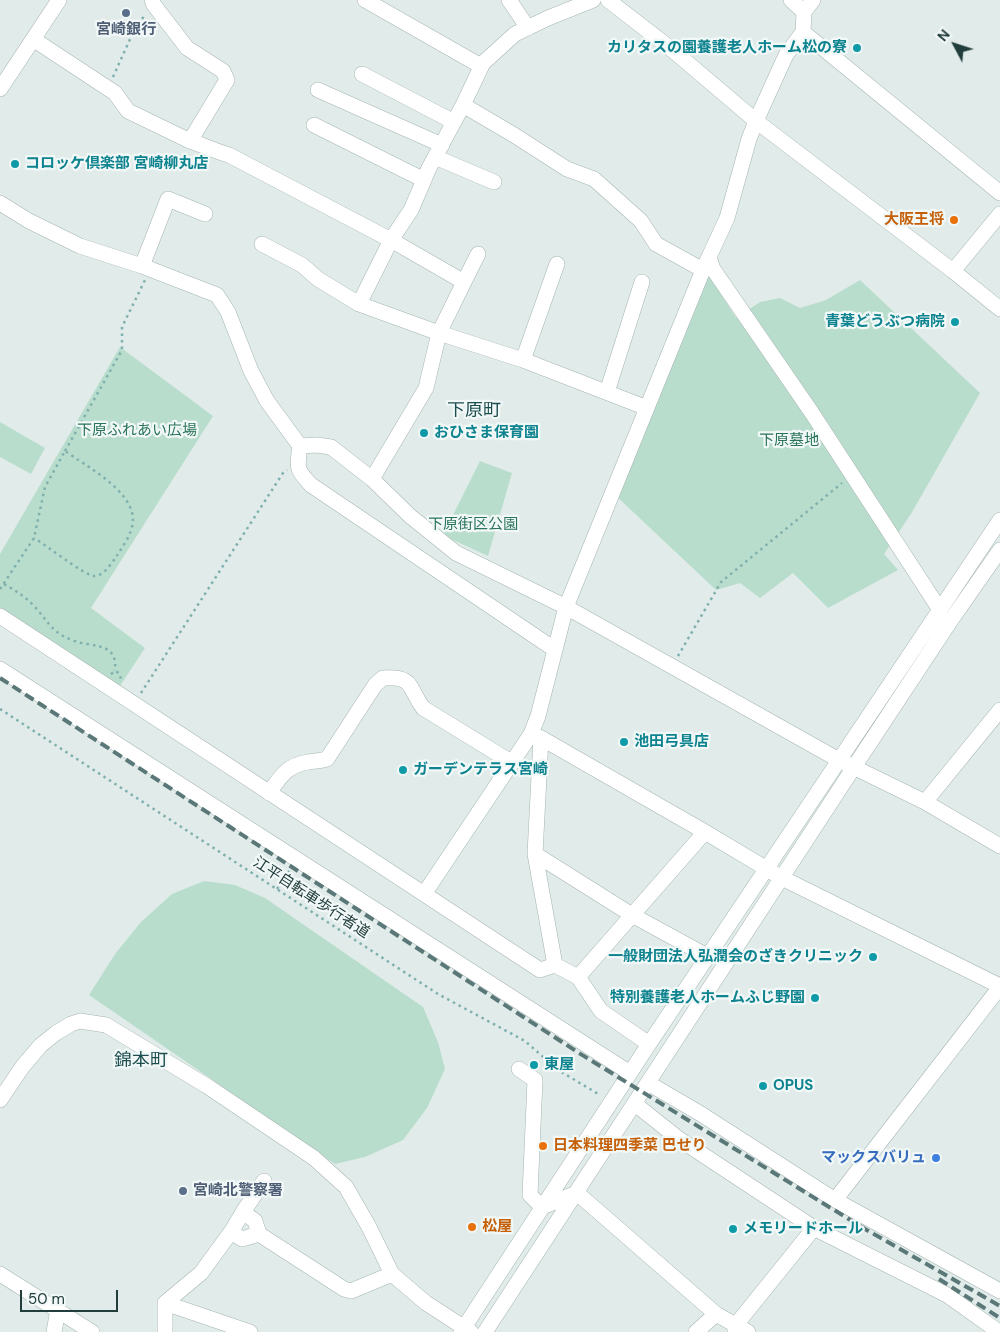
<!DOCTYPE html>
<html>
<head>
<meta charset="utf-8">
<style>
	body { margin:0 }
	#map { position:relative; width:1000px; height:1332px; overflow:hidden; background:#e1ecea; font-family:"DM Sans",sans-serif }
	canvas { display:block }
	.north { position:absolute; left:930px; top:20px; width:50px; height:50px; -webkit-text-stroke:4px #f1f8f7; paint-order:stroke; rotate:310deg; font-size:14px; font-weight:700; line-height:20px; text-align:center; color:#213d3c }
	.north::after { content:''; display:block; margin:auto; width:18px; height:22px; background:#213d3c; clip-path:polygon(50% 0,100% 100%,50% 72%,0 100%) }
	.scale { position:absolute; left:20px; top:1290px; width:98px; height:22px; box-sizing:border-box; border:2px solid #213d3c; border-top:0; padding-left:6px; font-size:15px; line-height:18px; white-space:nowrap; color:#213d3c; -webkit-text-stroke:4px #f1f8f7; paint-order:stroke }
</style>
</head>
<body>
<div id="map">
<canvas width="1000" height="1332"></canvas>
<div class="north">N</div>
<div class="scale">50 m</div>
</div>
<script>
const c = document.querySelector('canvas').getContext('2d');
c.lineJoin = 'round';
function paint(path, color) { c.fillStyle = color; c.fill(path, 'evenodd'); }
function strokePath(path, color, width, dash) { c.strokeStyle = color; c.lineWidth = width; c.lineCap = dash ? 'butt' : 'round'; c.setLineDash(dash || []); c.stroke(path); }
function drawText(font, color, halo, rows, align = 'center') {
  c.font = font + ' "DM Sans","Noto Sans JP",sans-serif'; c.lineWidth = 4.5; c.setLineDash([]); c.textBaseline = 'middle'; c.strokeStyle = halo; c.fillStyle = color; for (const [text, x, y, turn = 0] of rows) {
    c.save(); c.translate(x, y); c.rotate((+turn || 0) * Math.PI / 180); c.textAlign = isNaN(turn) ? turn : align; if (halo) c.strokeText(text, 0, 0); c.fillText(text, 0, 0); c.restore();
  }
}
paint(new Path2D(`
	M 705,269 L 736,318 L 760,302 L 780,298 L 800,308 L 826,300 L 860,280 L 980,393 L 911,514 L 884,554 L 898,570 L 828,608 L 793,573 L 760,598 L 740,583 L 716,590 L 614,494 Z
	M 120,347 L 213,416 L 91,608 L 145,648 L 120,686 L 0,608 L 0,554 Z
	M 0,422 L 45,448 L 31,474 L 0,457 Z
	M 480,461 L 512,473 L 488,556 L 451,539 L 444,533 Z
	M 204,881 L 235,885 L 265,898 L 423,1007 L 438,1042 L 445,1069 L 427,1108 L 403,1140 L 365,1157 L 335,1164 L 89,995 L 115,954 L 141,922 L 172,894 Z`), '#b9ddcc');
const minor = new Path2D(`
	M 152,0 L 154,5 L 187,48 L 223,71 L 227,80 L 190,141 C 203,145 215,151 229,155 L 391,240 L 359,304
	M 365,0 L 481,66
	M 509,0 L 528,28
	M 608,0 L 670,48 L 756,121 L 953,271 L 1000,309
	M 791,0 L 804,12
	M 803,32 L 1000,193
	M 33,39 L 115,93 L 128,111 L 190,141
	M 362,74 L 454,122
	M 0,89 L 59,0
	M 318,90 L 442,145
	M 463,105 L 514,135 L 567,169 L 594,179 L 641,221 L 656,244 L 703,270
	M 314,125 L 424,180
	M 435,157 L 494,182
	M 0,203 L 29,221 L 80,246 L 142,266 L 217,295 L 228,312 L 251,371 L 267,401 L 300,446 C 297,469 296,469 311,485 L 554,649
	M 262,244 L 302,265 L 318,279 L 359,304 L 439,333 L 523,360 L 647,408
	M 709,257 L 713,269 L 812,413 L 940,610
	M 142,266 L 168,199 L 205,214
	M 953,271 L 1000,214
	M 464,282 L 478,254
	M 523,360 L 557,264
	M 607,392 L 642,282
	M 300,446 L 317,445 L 331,447 L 372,479 L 410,516 L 456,553 L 566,607 L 839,760 L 925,802 L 1000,846
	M 372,479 L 426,388 L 439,333 L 464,282 L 391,240 L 411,210 L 429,168 L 463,105 L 483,63 L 515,34 L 548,18 L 593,0
	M 0,616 L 540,970 L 555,965 L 578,977 L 601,1011 L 649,1044
	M 0,669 L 630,1073
	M 531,734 L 541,738 L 705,832 L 782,878 L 1000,986
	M 541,738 L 535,854 L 555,965
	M 269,793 C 281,776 286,766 308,762 C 315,761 320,761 327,759 L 375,685 L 383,678 C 414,676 408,687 423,708 L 511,762
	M 925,802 L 1000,710
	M 535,854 L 632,915 L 707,956
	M 424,894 L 531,734 L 538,716 L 566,607 L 703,270 L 727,218 L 749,139 L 756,121 L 786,55 L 803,32 L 804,12 L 813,0
	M 578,977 L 705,832
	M 519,1069 L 535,1080 L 530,1195 L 542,1207 L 577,1193 L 716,1314 L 748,1332
	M 648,1083 L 701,1114 L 835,1200 L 1000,1291
	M 0,1100 L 23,1066 L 41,1045 L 56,1033 L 71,1024 L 80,1021 L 106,1025 L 207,1086 L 314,1158 L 346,1187 L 369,1227 L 392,1274 L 426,1303 L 471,1332
	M 635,1104 L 679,1139 L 814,1228 L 947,1295 L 999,1332
	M 264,1181 L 243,1212 L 255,1221 L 259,1234 L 344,1289 L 351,1291 L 392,1274
	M 835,1200 L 1000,987
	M 243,1212 L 231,1232 L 242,1239 L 259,1234
	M 0,1274 L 92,1332
	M 165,1303 L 201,1273 L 231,1232
	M 165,1303 L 250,1332
	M 165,1303 L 165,1332
	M 54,1332 L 58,1309
	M 461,1332 L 649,1044 L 1000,520
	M 485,1332 L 854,767 L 949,623 L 1000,550
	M 696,1332 L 716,1314
	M 735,1332 L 735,1326 L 814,1228`);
strokePath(minor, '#a4b4b2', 16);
strokePath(new Path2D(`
	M 113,77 L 131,37 L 144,16
	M 65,451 L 122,350 L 122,327 L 145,280
	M 4,584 C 16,591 26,597 35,607 C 45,618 51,630 65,637 C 71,640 79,643 87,644 C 105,647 117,649 115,671
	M 0,589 L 34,538 L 45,487 L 65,451 C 86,466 132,490 133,519 C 133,533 123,546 116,557 C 111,564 103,577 93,576 C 83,574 46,545 34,538
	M 678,656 L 721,582 L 842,483
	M 111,674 L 115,671 L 119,673 L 121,679
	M 141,693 L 283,473 L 287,470
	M 0,709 L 438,994 L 525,1041 L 558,1070 L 600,1095
	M 277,889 L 290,870`), '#80b0ae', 2.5, [2.5, 4]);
strokePath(minor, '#fff', 15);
strokePath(new Path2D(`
	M 0,678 L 579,1053 L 865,1229 L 1000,1306
	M 939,1279 L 1000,1318`), '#5b7878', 4, [10, 5]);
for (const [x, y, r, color] of [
	[126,13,5,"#5c6f8a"],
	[857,48,5,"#0f9aa8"],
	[15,164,5,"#0f9aa8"],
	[954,220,5,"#e8710a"],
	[955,322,5,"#0f9aa8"],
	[424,433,5,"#0f9aa8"],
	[624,742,5,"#0f9aa8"],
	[403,770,5,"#0f9aa8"],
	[873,957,5,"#0f9aa8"],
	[815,998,5,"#0f9aa8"],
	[534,1065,5,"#0f9aa8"],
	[763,1086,5,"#0f9aa8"],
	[543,1146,5,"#e8710a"],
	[936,1158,5,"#3f7fe0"],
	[183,1191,5,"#5c6f8a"],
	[472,1227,5,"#e8710a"],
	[733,1229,5,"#0f9aa8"]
]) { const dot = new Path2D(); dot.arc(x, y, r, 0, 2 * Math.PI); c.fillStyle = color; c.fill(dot); strokePath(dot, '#f1f8f7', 2); }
drawText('bold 15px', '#4e5e75', '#f1f8f7', [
	["宮崎銀行",126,30],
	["宮崎北警察署",193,1191,"left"]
]);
drawText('bold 15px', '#0d838f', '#f1f8f7', [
	["カリタスの園養護老人ホーム松の寮",847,48,"right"],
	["コロッケ倶楽部 宮崎柳丸店",25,164],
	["青葉どうぶつ病院",945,322,"right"],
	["おひさま保育園",434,433],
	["池田弓具店",634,742],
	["ガーデンテラス宮崎",413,770],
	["一般財団法人弘潤会のざきクリニック",863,957,"right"],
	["特別養護老人ホームふじ野園",805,998,"right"],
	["東屋",544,1065],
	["OPUS",773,1086],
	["メモリードホール",743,1229]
], 'left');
drawText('bold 15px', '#c56008', '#f1f8f7', [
	["大阪王将",944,220,"right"],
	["日本料理四季菜 巴せり",553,1146],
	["松屋",482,1227]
], 'left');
drawText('15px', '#2a745a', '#f1f8f7', [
	["下原ふれあい広場",137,431],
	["下原墓地",789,441],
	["下原街区公園",473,525]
]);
drawText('15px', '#213d3c', '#f1f8f7', [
	["江平自転車歩行者道",311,898,33]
]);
drawText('bold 15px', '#366cbe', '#f1f8f7', [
	["マックスバリュ",926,1158]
], 'right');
drawText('18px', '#1c4e4f', '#f1f8f7', [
	["下原町",474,411],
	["錦本町",141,1061]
]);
</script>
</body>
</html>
